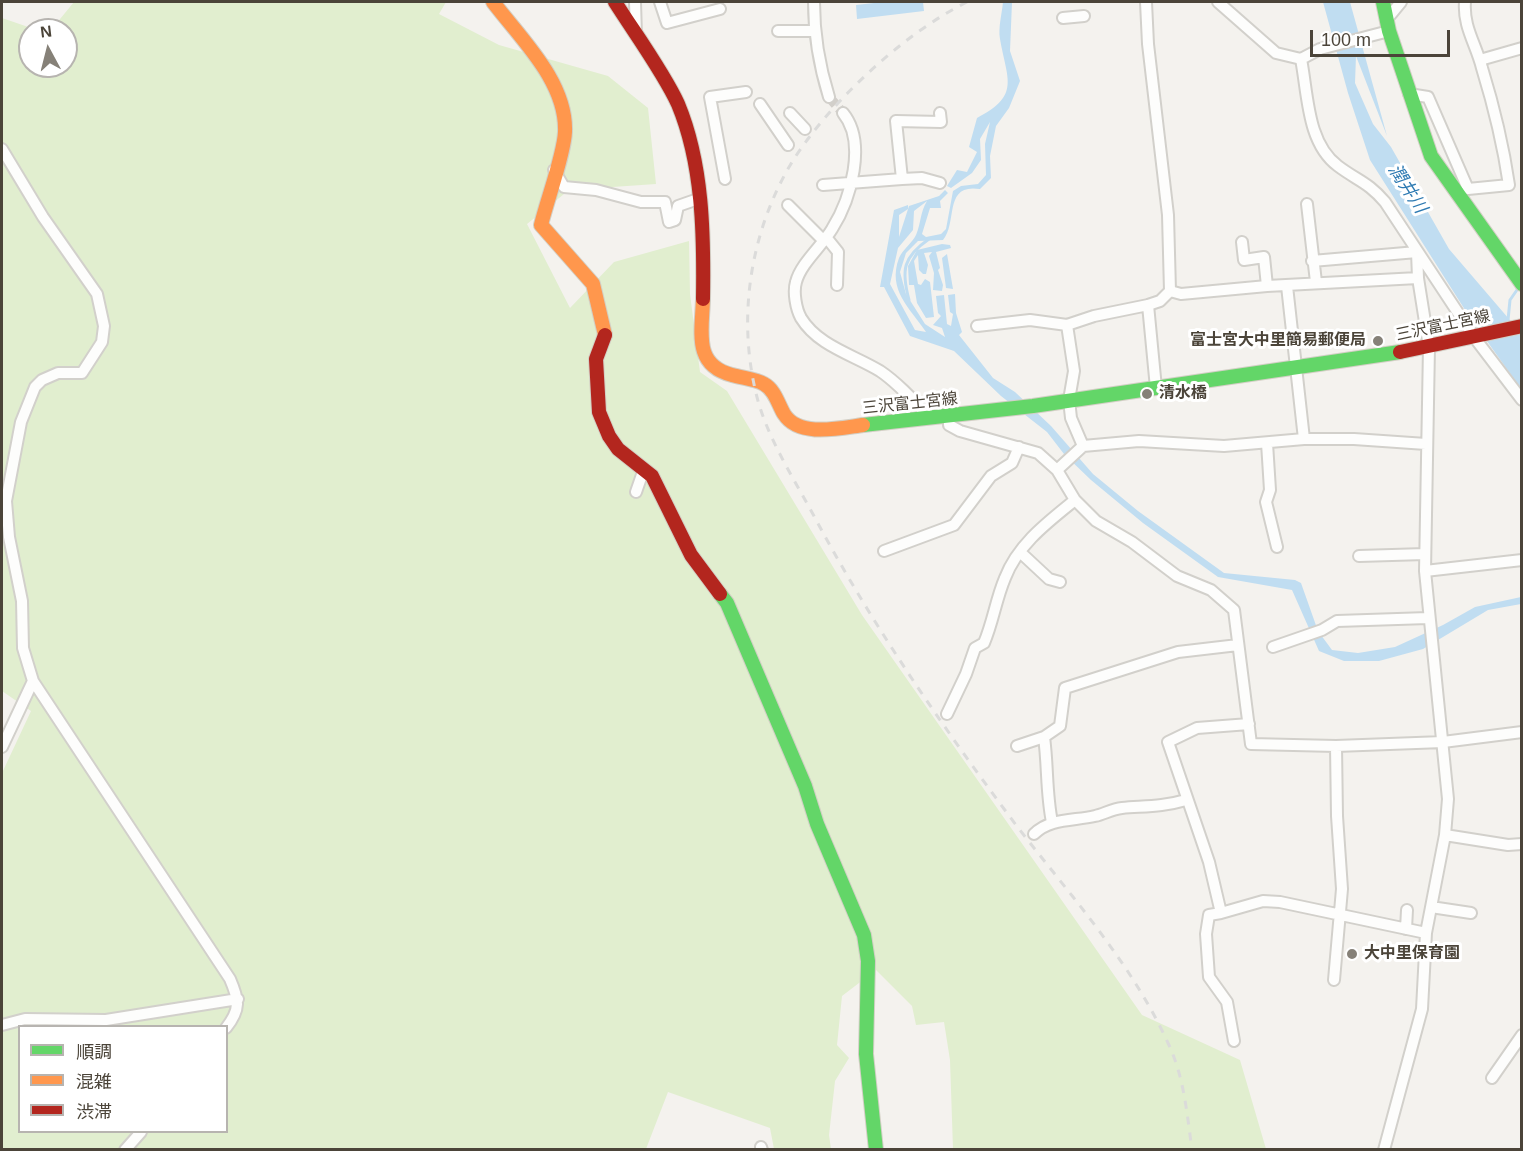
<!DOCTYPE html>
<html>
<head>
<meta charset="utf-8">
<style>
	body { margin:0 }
	#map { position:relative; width:1523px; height:1151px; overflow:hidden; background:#f4f2ee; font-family:Helvetica,"Noto Sans JP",sans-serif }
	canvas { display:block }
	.frame { position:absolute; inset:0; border:3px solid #4b4439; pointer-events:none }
	.legend { position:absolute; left:18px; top:1025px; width:210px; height:108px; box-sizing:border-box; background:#fff; border:2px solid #b7b4b0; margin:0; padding:8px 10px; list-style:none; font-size:18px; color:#4b4439 }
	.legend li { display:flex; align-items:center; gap:12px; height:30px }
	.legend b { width:30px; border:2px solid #b7b4b0 }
	.north { position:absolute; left:18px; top:18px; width:60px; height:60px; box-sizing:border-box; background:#fff; border:2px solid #b7b4b0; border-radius:50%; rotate:353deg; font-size:16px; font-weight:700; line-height:24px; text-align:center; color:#4b4439 }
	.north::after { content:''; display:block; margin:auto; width:21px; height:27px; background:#868178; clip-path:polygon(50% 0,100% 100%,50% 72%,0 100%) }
	.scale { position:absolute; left:1310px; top:30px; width:140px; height:27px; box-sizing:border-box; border:3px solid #4b4439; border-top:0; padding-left:8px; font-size:18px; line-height:21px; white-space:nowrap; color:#4b4439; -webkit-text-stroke:4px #fff; paint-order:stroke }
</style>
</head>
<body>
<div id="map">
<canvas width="1523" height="1151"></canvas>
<div class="frame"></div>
<ul class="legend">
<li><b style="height:8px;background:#63d668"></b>順調</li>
<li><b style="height:8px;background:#ff974d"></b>混雑</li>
<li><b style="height:8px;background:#b3261e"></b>渋滞</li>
</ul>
<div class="north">N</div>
<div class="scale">100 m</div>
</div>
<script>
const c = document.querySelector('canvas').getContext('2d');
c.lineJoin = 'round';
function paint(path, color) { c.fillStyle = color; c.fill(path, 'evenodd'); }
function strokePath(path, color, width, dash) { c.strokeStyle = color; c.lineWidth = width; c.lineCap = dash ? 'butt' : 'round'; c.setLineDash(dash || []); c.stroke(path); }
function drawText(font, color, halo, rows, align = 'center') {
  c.font = font + ' Helvetica,"Noto Sans JP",sans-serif'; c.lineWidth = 6; c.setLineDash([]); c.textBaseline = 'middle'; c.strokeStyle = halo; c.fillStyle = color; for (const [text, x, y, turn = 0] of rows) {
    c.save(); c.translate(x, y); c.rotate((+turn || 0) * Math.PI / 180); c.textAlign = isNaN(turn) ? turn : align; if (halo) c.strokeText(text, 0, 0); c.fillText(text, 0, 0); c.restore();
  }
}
paint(new Path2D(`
	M 74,2 L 446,2 L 439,14 L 499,45 L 608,76 L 648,108 L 656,184 L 569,190 L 527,224 L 570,308 L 614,262 L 689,241 L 690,294 L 700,372 L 727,391 L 862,615 L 1142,1015 L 1240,1060 L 1266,1149 L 953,1149 L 950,1060 L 944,1022 L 916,1025 L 912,1006 L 876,970 L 842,996 L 837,1045 L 849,1058 L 835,1081 L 829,1135 L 831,1149 L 774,1149 L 770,1128 L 668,1092 L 646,1149 L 2,1150 L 2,773 L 31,711 L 2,691 L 2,18 L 37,30 L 30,30 L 30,66 L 66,66 L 66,30 L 51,30 ZM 20,1026 L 226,1026 L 226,1132 L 20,1132 Z`), '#e1eecf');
paint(new Path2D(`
	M 883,2 L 923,2 L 924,11 L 857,19 L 856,5 Z
	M 1003,2 L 1012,2 L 1010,51 L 1020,81 L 1009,108 L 996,126 L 990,156 L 991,178 L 980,189 C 943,183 958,222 943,240 L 918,241 L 906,253 L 900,272 L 906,294 L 925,324 L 945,337 L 942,328 L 933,325 L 941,316 L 938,313 L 936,296 L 944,295 L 947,324 L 951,326 L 953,314 L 950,312 L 948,295 L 955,294 L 956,313 L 962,332 L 959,335 L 993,378 L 1015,392 L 1051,426 L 1093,474 L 1138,511 L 1224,573 L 1295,580 L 1301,583 L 1318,631 L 1332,650 L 1358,653 L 1395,647 L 1443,625 L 1475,607 L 1521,597 L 1521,604 L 1488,610 L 1423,649 L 1379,661 L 1344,661 L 1319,651 L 1292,590 L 1218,577 L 1143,523 L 1091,480 L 1064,454 L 1047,432 L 1001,396 L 954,351 L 910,336 L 884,287 L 880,287 L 894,210 L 908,205 L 908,209 L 899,215 L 899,237 L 909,206 L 939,196 L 945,190 L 948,193 L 940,201 L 941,208 L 930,208 L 922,234 L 926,237 L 941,234 L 946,229 L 953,191 L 961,186 L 978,184 L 986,175 L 985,144 L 990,122 L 980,139 L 981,160 L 972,173 L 951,188 L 947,186 L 957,170 L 967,172 L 977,152 L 969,147 L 977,118 C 1021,95 1007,80 1000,39 C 998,28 1002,13 1003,2 ZM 927,201 C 920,212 921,224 916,235 C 912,243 903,249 899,258 C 887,290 910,308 926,332 L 915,330 L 890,284 L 898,248 L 913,230 L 914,211 Z
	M 1323,2 L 1350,2 L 1387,136 L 1356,56 L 1355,83 L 1373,124 L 1391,147 L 1449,249 L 1521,333 L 1521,389 L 1467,313 L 1370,160 L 1348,93 Z
	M 942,244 L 950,245 L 951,248 L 936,252 L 940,268 L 938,270 L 943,285 L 942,291 L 933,290 L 934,273 L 929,256 L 932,252 L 924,253 L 928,265 L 926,274 L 923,274 L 919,270 L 918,255 L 914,261 L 918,284 L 921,285 L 925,279 L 930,282 L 934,317 L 926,318 L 917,303 L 914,285 L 909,285 L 908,266 L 917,250 Z
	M 947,254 L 953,289 L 946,288 L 942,258 Z`), '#c0ddf1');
strokePath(new Path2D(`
	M 909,300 C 901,270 903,257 929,239
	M 1508,320 L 1510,300 L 1519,287`), '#c0ddf1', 3);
strokePath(new Path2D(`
	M 829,97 L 843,113`), '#d2cfca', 10, [10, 5]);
const street = new Path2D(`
	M 635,2 L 636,35
	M 660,2 L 667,23 L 720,9
	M 814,2 C 814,35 819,65 829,97
	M 1218,2 L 1276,53 L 1301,59 L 1320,49 L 1389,31
	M 1063,18 L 1084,16
	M 1387,19 L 1401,2
	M 778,31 L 814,31
	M 1301,59 C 1308,95 1307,143 1338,166 C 1358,181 1368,182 1385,202 L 1474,337 L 1522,400
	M 1480,60 L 1522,48
	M 1409,94 L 1428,97 L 1468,189 L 1509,185 C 1503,144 1494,107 1482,68 C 1476,44 1463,27 1465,2
	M 760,104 L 788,145
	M 790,113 L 805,129
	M 843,113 C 867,142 851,199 832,229 C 822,246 801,263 796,282 C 793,292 796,309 801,318 C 818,346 854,355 880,371 C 898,383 915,402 930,418
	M 2,149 L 43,217 L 97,294 L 104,326 L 102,342 L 82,373 L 58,373 L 42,380 L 35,387 L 21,422 L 6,501 L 9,537 L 22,601 L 23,648 L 33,681 L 230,979 C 239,1000 241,1009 226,1028
	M 554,170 L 564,187 L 596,190 L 641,202 L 665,202 L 669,222 L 675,220 L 678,206 L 698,199
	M 725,179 L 710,97 L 746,92
	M 902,179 L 922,178 L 940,183
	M 823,185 L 902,179 L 896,121 L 941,122 L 940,113
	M 1307,204 L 1316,282
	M 788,205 L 824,241
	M 826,237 L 838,252 L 837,285
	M 1242,242 L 1244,260 L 1264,257 L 1267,286
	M 1312,261 L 1417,252
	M 1287,286 L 1304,439
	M 1170,291 L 1181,294 L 1267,286 L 1418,278
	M 1148,305 L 1156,388
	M 1067,325 L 1074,371 L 1069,400 L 1071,418 L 1083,446 L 1139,441 L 1224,446 L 1304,439 L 1354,439 L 1426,444
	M 977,326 L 1030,320 L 1067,325 L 1094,316 L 1148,305 L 1160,301 L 1170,291 L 1168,215 L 1148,44 L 1146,2
	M 949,416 L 949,425 L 960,431 L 1038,453 L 1057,470 L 1075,500 L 1096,521 L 1132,542 L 1177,576 L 1211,590 L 1234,610 L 1251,744 L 1336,746 L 1443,742 L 1522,732
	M 1267,443 L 1270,490 L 1266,502 L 1277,547
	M 1057,470 L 1083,446
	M 636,492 L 644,469
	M 884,551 L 954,525 L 991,476 L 1012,463 L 1019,447
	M 1020,552 L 1049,579 L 1060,582
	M 1359,556 L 1425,554
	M 1425,571 L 1522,560
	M 1273,647 L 1322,630 L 1337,621 L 1428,618
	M 947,714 L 966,674 L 975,648 L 984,643 C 993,622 996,599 1005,578 C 1018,544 1048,522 1075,500
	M 1249,724 L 1197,728 L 1168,742 L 1209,862 L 1221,913 L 1263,901 L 1280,902 L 1426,933
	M 1044,737 C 1048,766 1046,793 1052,822
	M 1017,746 L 1044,737 L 1060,726 L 1065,688 L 1178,652 L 1238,645
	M 2,747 L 33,681
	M 1034,834 C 1050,818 1074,821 1095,816 C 1104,814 1112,809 1122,808 C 1145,806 1162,807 1186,800
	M 1445,835 L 1508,845 L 1522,844
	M 1431,907 L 1471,913
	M 1221,913 L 1209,915 L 1206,934 L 1209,977 L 1227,1002 L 1234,1041
	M 1406,929 L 1407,910
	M 1334,980 L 1342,889 L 1337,816 L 1336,746
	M 2,1025 L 25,1019 L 106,1020 L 238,999
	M 1492,1078 L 1522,1035
	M 761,1147 L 762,1150
	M 125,1150 L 141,1132
	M 1384,1150 L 1422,1009 L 1426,933 L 1445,835 L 1448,799 L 1425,571 L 1429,347 L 1418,278 L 1417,252`);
const fast = new Path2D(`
	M 1383,2 L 1389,31 L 1431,156 L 1522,284
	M 863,425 L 1033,406 L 1400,352
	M 720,594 L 727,603 L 805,786 L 817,824 L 864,935 L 868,961 L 866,1054 L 876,1150`);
const slow = new Path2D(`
	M 493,2 C 521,39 567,82 565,132 C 564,155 547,200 541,225 L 593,284 L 605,335
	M 703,299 C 702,332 693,365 732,375 C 742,378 756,379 764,384 C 775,390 778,404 784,414 C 799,438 840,428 863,425`);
const jam = new Path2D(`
	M 615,2 C 634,32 664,73 678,104 C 703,164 704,235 703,299
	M 605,335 L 596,359 L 599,412 L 609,436 L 618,449 L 652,476 L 691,555 L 720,594
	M 1400,352 L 1522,326`);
strokePath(street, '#d2d0cb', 14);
strokePath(fast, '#d3cfc5', 16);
strokePath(slow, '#d3cfc5', 16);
strokePath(jam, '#d3cfc5', 16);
strokePath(street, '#fdfdfc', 10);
strokePath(fast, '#63d668', 14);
strokePath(slow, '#ff974d', 14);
strokePath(jam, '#b3261e', 14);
strokePath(new Path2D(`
	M 967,2 C 904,33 829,103 792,162 C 751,230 737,315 756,393 C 766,436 793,477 814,516 C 872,625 942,726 1016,825 C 1070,895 1131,962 1168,1043 C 1184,1076 1187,1114 1192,1150`), '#dbdbda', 3, [8, 8]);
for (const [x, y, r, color] of [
	[1378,341,6,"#868178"],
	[1147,394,6,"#868178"],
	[1352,954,6,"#868178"]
]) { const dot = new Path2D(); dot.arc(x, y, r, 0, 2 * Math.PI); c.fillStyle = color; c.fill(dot); strokePath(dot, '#fff', 2); }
drawText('16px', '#4b4439', '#fff', [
	["三沢富士宮線",1443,326,-12],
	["三沢富士宮線",910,404,-6]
]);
drawText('bold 16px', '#4b4439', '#fff', [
	["富士宮大中里簡易郵便局",1366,341,"right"],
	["清水橋",1159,394],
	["大中里保育園",1364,954]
], 'left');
drawText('italic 18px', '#2e7ab2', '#fff', [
	["潤井川",1407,189,57]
]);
</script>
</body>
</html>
